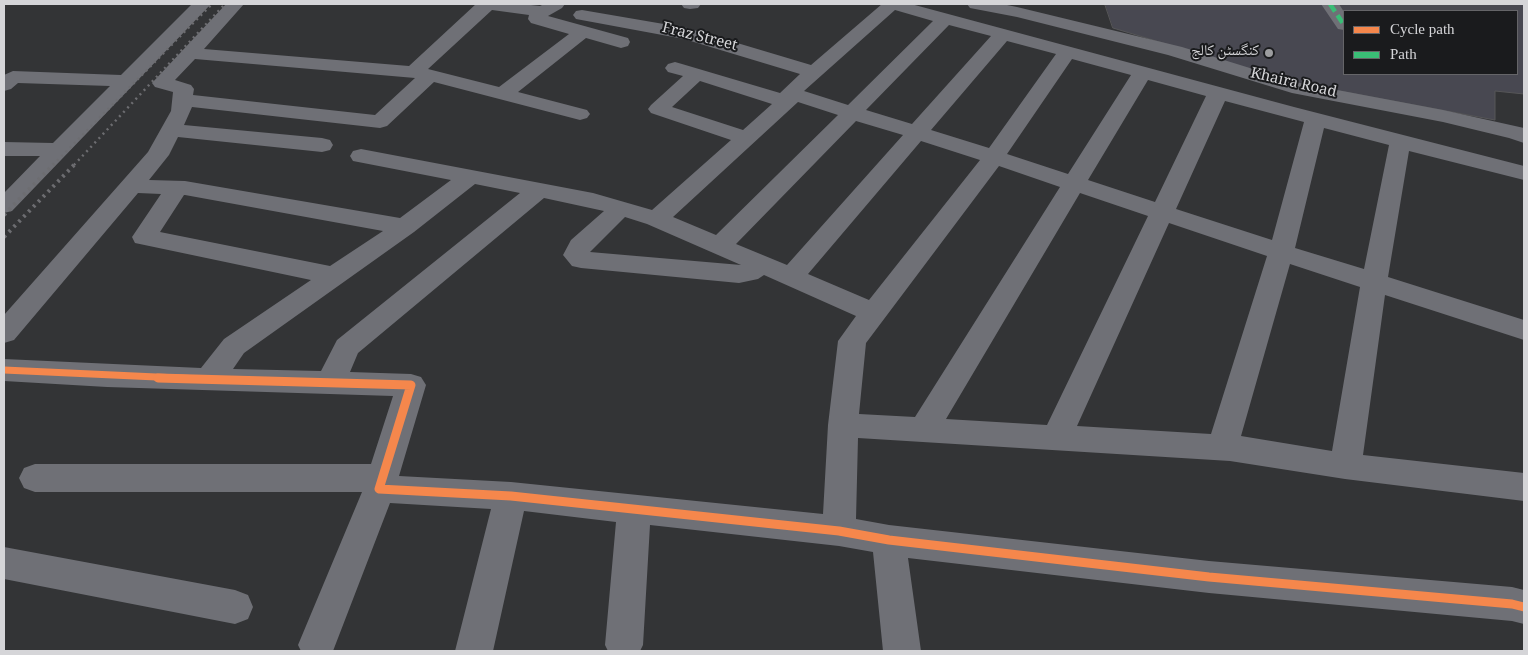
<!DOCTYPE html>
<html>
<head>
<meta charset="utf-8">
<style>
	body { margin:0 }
	#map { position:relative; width:1528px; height:655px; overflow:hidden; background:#333436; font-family:Georgia,serif }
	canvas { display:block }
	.frame { position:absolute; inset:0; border:5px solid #d5d5d8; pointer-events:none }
	.legend { position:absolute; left:1343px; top:10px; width:175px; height:65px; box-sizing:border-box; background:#1a1b1d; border:1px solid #656568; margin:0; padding:6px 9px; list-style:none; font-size:15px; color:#d5d5d8 }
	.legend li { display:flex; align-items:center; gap:10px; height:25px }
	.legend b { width:25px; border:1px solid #656568 }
</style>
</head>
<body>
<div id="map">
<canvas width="1528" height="655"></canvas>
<div class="frame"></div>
<ul class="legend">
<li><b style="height:6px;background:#f5874c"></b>Cycle path</li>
<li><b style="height:6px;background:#3abd76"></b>Path</li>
</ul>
</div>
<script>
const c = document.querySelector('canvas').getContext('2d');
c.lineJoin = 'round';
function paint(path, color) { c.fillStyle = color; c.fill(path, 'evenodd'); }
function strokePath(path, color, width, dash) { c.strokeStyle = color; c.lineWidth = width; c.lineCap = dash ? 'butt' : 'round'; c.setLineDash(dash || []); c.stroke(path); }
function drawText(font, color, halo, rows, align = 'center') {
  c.font = font + ' Georgia,"Noto Naskh Arabic",serif'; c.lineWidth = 4; c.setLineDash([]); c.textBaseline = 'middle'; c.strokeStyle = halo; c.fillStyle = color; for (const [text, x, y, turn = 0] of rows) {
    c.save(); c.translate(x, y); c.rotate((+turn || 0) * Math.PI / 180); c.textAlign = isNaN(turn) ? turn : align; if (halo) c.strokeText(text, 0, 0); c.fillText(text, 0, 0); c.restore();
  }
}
const building = new Path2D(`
	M 1105,4 L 1524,4 L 1524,94 L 1495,91 L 1495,120 L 1296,83 L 1113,28 ZM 1344,11 L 1517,11 L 1517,74 L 1344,74 Z`);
paint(building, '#484851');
strokePath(building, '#565658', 1);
paint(new Path2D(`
	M 192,4 L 211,4 L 12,211 L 4,213 L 4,193 L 40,156 L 4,156 L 4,142 L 53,143 L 110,86 L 18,83 L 11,89 L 4,91 L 4,75 L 13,71 L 121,75 Z
	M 226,4 L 244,4 L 204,49 L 409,66 L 476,4 L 522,4 L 540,6 L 544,4 L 565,4 L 562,8 L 548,16 L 628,38 L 630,42 L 628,46 L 621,48 L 586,38 L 518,92 L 587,110 L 590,114 L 587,118 L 580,120 L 434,82 L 387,126 L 380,128 L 192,107 L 184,125 L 322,138 L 330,140 L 333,145 L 330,150 L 322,152 L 178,137 L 169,155 L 149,180 L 185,181 L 400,218 L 451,180 L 353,161 L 350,156 L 353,151 L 361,149 L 593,193 L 652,210 L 731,140 L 651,113 L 648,109 L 651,105 L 683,76 L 668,72 L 665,68 L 668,64 L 675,62 L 682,64 L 780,93 L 800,74 L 684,39 L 576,19 L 573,15 L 576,11 L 582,10 L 687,28 L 811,65 L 882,4 L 911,4 L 1294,107 L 1524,166 L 1524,180 L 1409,151 L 1388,277 L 1524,320 L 1524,340 L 1385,295 L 1363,455 L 1524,473 L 1524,501 L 1345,479 L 1230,461 L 858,438 L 856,519 L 889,525 L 1209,561 L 1512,587 L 1524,590 L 1524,624 L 1512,621 L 1209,593 L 908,558 L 921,651 L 883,651 L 873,552 L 839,546 L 650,525 L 643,645 L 640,651 L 608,651 L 605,645 L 616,522 L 524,511 L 493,651 L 455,651 L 491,509 L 390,503 L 333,651 L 301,651 L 298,645 L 362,492 L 35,492 L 24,488 L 19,478 L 24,468 L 35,464 L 371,464 L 393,396 L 107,387 L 4,381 L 4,359 L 201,368 L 224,339 L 311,280 L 135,243 L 132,237 L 161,194 L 138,193 L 14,340 L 4,343 L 4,315 L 148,152 L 171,111 L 173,92 L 155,87 L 152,83 ZM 492,10 L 529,15 L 528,19 L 531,23 L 569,34 L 499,87 L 428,69 ZM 895,10 L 933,21 L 848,105 L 804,91 ZM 949,25 L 991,36 L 912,124 L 866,110 ZM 1007,41 L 1056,54 L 989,148 L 931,130 ZM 195,59 L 415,78 L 375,115 L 193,95 L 194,89 L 191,85 L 175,80 ZM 1072,59 L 1131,75 L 1068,174 L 1007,154 ZM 1148,80 L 1206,96 L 1155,202 L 1088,180 ZM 700,81 L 772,104 L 743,130 L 672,107 ZM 1225,101 L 1304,122 L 1272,240 L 1176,209 ZM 798,102 L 838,115 L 716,235 L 673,217 ZM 856,121 L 903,135 L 787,265 L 736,244 ZM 1324,128 L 1389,145 L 1364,269 L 1295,248 ZM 921,141 L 980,160 L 869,300 L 808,274 ZM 999,166 L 1060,187 L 915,417 L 859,414 L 866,343 ZM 475,184 L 520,193 L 337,340 L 321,371 L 233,369 L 244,353 L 414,232 ZM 1080,193 L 1148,216 L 1047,425 L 946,419 ZM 184,195 L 185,195 L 383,231 L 330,266 L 160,232 ZM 544,198 L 604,211 L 571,240 L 563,255 L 572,266 L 581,268 L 739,283 L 758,279 L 764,275 L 856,316 L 838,341 L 828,425 L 823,514 L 511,482 L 399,476 L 426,385 L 421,377 L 411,374 L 350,372 L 358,353 ZM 625,217 L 647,224 L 741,265 L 590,252 ZM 1169,223 L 1267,256 L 1211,434 L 1077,426 ZM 1290,264 L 1360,287 L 1332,451 L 1241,436 Z
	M 681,4 L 701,4 L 698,8 L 690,9 L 684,8 Z
	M 967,4 L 1002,4 L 1017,7 L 1182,47 L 1295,82 L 1443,110 L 1524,128 L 1524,143 L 1509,138 L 1443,122 L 1292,93 L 1168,55 L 1017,17 L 970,8 Z
	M 1321,4 L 1339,4 L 1344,12 L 1344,30 L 1338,29 Z
	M 4,547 L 235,590 L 248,595 L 253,607 L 248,619 L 235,624 L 4,579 Z`), '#6f7076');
strokePath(new Path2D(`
	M 53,165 L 212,4
	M 74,165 L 225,4`), '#6d6d71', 2.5, [2, 4]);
strokePath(new Path2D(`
	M 4,215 L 54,164
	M 4,237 L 75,164`), '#6d6d71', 4, [2.5, 4.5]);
strokePath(new Path2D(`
	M 1330,4 L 1344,25`), '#3abd76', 4.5, [9, 4.5]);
strokePath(new Path2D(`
	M 4,370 L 200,379`), '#f5874c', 7);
strokePath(new Path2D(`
	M 158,378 L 411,385 L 379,489 L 511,496 L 839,531 L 889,540 L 1209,577 L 1512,604 L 1524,607`), '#f5874c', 9);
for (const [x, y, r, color] of [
	[1269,53,5,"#9c9d9f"]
]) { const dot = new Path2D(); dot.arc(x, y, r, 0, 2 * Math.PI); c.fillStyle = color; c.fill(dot); strokePath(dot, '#1a1b1d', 2); }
drawText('15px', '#d5d5d8', '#1a1b1d', [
	["Fraz Street",699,39,14],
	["Khaira Road",1293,85,13]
]);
drawText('15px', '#d5d5d8', '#1a1b1d', [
	["کنگسٹن کالج",1259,53]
], 'right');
</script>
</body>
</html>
